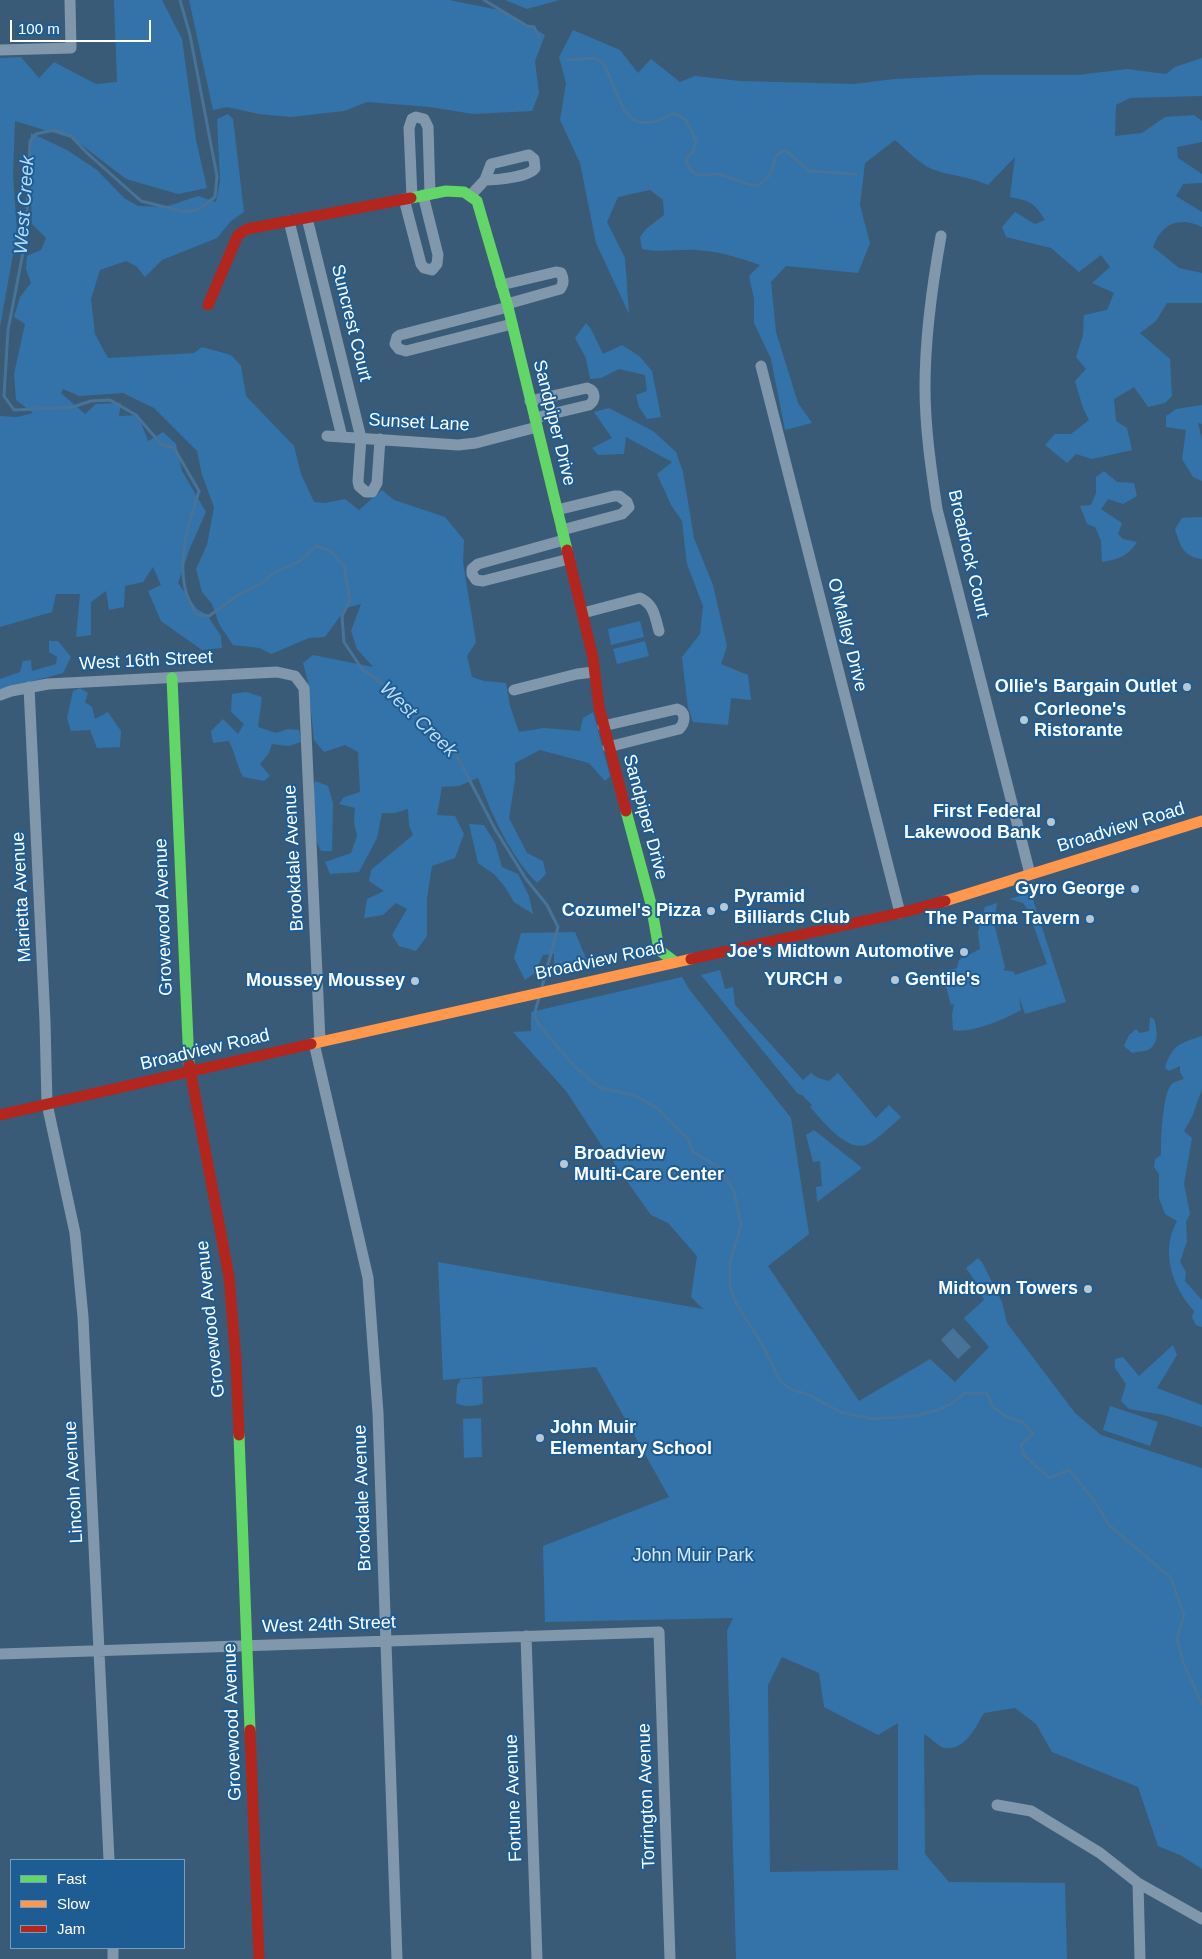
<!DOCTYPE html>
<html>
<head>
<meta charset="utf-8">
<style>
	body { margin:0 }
	#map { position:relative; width:1202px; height:1959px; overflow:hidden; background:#395b78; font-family:Helvetica,sans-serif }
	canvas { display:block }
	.legend { position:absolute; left:10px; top:1859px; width:175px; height:90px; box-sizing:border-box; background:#1e5d93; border:1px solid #789ebe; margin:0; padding:6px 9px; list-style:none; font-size:15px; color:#fff }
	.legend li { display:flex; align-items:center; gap:10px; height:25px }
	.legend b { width:25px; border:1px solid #789ebe }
	.scale { position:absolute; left:10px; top:20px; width:141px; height:22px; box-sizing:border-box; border:2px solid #fff; border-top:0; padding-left:6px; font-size:15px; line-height:18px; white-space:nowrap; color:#fff; -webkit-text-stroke:4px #1e5d93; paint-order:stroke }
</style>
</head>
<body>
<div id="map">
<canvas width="1202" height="1959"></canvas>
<ul class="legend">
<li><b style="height:6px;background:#63d668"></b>Fast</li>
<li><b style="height:6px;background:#ff974d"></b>Slow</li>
<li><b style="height:6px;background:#b3261e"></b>Jam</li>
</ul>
<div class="scale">100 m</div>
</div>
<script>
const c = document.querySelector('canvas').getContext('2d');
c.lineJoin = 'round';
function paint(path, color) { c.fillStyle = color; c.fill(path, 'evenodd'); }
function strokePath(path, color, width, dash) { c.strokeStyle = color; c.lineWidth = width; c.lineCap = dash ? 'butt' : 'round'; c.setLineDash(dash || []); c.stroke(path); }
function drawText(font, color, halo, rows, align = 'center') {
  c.font = font + ' Helvetica,sans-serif'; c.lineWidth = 4; c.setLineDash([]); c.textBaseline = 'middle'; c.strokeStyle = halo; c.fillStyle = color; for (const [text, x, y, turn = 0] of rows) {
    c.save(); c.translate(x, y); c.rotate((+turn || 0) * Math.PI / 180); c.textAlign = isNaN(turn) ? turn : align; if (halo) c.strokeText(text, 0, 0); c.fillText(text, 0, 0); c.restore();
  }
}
paint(new Path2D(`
	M 114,0 L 162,0 L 182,39 L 196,140 L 207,188 L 178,194 L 126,179 L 74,139 L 15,121 L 13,175 L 17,232 L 0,327 L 0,58 L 21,57 L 39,78 L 54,62 L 96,84 L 117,82 Z
	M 189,0 L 449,0 L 504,11 L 545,35 L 535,61 L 539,93 L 532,111 L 473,114 L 430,107 L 367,102 L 344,111 L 291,117 L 259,114 L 227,107 L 213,110 Z
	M 505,0 L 560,0 L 527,9 Z
	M 573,30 L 620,50 L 638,73 L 651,59 L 680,82 L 695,76 L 740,81 L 854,84 L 894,79 L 976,75 L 1078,75 L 1127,69 L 1166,74 L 1175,67 L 1202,58 L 1202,96 L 1130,98 L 1116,105 L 1115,136 L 1142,133 L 1165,117 L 1194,115 L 1202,121 L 1202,142 L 1177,147 L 1178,158 L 1202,174 L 1202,183 L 1183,184 L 1176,196 L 1202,212 L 1202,227 C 1179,216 1161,224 1153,247 L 1179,268 L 1202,273 L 1202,303 L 1167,303 L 1156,321 L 1140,333 L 1170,359 L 1172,396 L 1165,403 L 1148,407 L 1134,387 L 1114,399 L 1116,421 L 1127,428 L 1132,450 L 1092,459 L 1076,454 L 1067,463 L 1045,445 L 1055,434 L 1071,434 L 1089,420 L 1083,408 L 1075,381 L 1086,369 L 1076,357 L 1083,335 L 1084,315 L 1107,310 L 1114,293 L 1092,283 L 1110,267 L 1101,255 L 1079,272 L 1051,248 L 1006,237 L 1002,227 L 1015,212 L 1035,224 L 1045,220 C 1034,202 1030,201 1010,197 L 1015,157 L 988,185 C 969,176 949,176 932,169 C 918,163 907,150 895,140 L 865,163 L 860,205 L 870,243 L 858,273 L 786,266 L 771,282 L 776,332 L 798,403 L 812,423 L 785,430 L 771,359 L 754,323 L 754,299 L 749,276 L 760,265 C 740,258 718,251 696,250 C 678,249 661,253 642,249 L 640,237 L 646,229 L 664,215 L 663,200 L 650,190 L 618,197 L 607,222 L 625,258 L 629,314 L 596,243 L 580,163 L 560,120 L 566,83 L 559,57 Z
	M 228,114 L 233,119 L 244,212 L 231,221 L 217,238 L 162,260 L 145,277 L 136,266 L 126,261 L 100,270 L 91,299 L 95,334 L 108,358 L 194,353 L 202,347 L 231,355 L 241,366 L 246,396 L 294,446 L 301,474 L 314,502 L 325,503 L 345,499 L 359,510 L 382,490 L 394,500 L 445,517 L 464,540 L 463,562 L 476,642 L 467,656 L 472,677 L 484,681 L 506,683 L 510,706 L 519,732 L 544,728 L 580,731 L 583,718 L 593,712 L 610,776 L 605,781 L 589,763 L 540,750 L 515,763 L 515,780 L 509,818 L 527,853 L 543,861 L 546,874 L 537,883 C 509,854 492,815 478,778 L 459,786 L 442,787 L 437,815 L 455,816 L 464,834 L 455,858 L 432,866 L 427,898 L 427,936 L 416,951 L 399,946 L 392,935 L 407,909 L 396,903 L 383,915 L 364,918 L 367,899 L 384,891 L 369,881 L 371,870 L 413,835 L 409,825 L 408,809 L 395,813 L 382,813 L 377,838 L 359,872 L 330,874 L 325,862 L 351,853 L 357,836 L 354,822 L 355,808 L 339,804 L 344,797 L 360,792 L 358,752 L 345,745 L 324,752 L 314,740 L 308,682 L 303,663 L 313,655 L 373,667 L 357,649 L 351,631 L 361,604 L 346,608 L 325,637 L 309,638 L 271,654 L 260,648 L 233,645 L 219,624 L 212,604 L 202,592 L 196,569 L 207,545 L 214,507 L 202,475 L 197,451 L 154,408 L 123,393 L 79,396 L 63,389 L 61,393 L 85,414 L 96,404 L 121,403 L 119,416 L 138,415 L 148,441 L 163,432 L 176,444 L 182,471 L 206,512 L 190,548 L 178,583 L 197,609 L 207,615 L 221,636 L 222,648 L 202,650 L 161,621 L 148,591 L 161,585 L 153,567 L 143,582 L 125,586 L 124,607 L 109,610 L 106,591 L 91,602 L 91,635 L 76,637 L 80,594 L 56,594 L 52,612 L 0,627 L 0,416 L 17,417 L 33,413 L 16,400 L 14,374 L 25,324 L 14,317 L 20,297 L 31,283 L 26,269 L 27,256 L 41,250 L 46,238 L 32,224 L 29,159 L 31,133 L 67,150 L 97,170 L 124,198 L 138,206 L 165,207 L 198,196 L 216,202 L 220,181 L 217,119 Z
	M 586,323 L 591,329 L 603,354 L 622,345 L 639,356 L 652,371 L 661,417 L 647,419 L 639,407 L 636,395 L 647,391 L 645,375 L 619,369 L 601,378 L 590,379 L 586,358 L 575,338 Z
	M 1202,405 L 1202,424 L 1198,423 L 1202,440 L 1202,481 L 1193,477 L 1182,459 L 1186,430 L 1166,427 L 1166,416 L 1176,409 Z
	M 609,408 L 653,431 L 676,452 L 683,472 L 694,538 L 713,585 L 727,646 L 721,664 L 748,675 L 751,700 L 731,698 L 728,725 L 693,722 L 688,708 L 682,657 L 700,634 L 703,606 L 687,564 L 682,521 L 671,505 L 657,474 L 672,462 L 626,437 L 624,454 L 598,455 L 592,448 L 612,438 L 594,412 Z
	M 1104,471 L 1117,482 L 1134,483 L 1137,496 L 1123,504 L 1108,499 L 1101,509 L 1122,523 L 1118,534 L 1123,539 L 1137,542 C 1129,555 1118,560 1102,562 L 1101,541 L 1095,527 L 1087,524 L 1080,506 L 1091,505 L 1096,493 L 1096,477 Z
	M 1202,517 L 1202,559 C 1183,557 1180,545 1175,529 L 1182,518 Z
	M 640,621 L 644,637 L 611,645 L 608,629 Z
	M 49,641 L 58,641 L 71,657 L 63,673 L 0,690 L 0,679 L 20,672 L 23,661 L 31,660 L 32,671 L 56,664 L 57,657 L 49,652 Z
	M 645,641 L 649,656 L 617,664 L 613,649 Z
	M 80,688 L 88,693 L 85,702 L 92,707 L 95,719 L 108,712 L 121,731 L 120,747 L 97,748 L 90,730 L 71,731 L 67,718 L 73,691 Z
	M 246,692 L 262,697 L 258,727 L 276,733 L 288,729 L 299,730 L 301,742 L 289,746 L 272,744 L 269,753 L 260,764 L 270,776 L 264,781 L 243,777 C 237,765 235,753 229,741 L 213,743 L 211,731 L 223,719 L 238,734 L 244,724 L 231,712 L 232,694 Z
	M 315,781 L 328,786 L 333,803 L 332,851 L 321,851 L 305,816 Z
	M 469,824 L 484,825 L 495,843 L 502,867 L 518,874 L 529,896 L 533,914 L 514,902 L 505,887 L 494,874 L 478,863 Z
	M 1031,893 L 1066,1002 L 1025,1014 L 1019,997 L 1021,1010 C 1006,1019 970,1034 953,1030 L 952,1015 L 954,1004 L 951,1005 L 943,976 L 944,972 L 957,968 L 959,960 L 980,949 L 978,932 L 985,907 L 997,903 L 994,923 L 1005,967 L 1003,970 L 1014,972 L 1015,975 L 1047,964 L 1028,910 L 1023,903 L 1009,899 Z
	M 575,932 L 588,963 L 572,971 L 556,973 L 554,968 L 554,954 L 543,955 L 535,973 L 525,980 L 514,958 L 521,933 Z
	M 720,970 L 725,989 L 733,987 L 735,1005 L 803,1080 L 811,1073 L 818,1078 L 829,1081 L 838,1073 L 876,1118 L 889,1105 L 901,1117 C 891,1126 881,1136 870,1143 C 849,1156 823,1121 810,1107 L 812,1105 L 802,1095 L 798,1094 L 701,975 Z
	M 682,977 L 689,989 L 791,1118 L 809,1234 L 768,1266 L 859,1401 L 930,1359 L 955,1382 L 989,1347 L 964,1318 L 984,1300 L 975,1281 L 966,1268 L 978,1258 L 982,1262 L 1002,1302 L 1007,1323 L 1075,1413 L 1101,1435 L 1202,1468 L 1202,1869 L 1182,1856 L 1158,1846 L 1138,1787 L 1052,1752 L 1036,1724 L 1015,1708 L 984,1713 C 975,1728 965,1751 944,1748 C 938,1746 930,1737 924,1734 L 925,1854 L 949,1882 L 1065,1883 L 1067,1959 L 736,1959 L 727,1631 L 733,1618 L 545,1622 L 543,1546 L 669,1497 L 596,1367 L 443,1380 L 438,1262 L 703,1309 L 691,1297 L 697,1256 L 668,1223 L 651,1215 L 604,1149 L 566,1091 L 513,1032 L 531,1031 L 531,1012 ZM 782,1657 L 819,1673 L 824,1707 L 878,1735 L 898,1723 L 898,1870 L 770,1872 L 768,1685 Z
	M 1150,1017 L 1154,1019 C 1157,1029 1160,1044 1148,1050 C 1144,1052 1137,1051 1132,1053 L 1124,1046 L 1129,1035 L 1136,1029 L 1140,1033 L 1149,1031 Z
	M 1202,1036 L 1202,1089 L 1192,1117 L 1184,1131 L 1192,1138 L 1184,1184 L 1190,1214 L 1186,1222 L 1187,1241 L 1180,1262 L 1186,1272 L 1185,1281 L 1202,1300 L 1202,1327 L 1196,1325 L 1192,1317 L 1194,1311 C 1172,1287 1160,1251 1177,1221 L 1165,1214 L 1159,1198 L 1159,1174 L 1154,1167 L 1155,1159 L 1161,1155 C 1161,1141 1162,1090 1173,1083 C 1176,1081 1181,1080 1184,1079 L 1180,1072 L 1180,1066 L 1169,1071 L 1165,1068 C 1172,1045 1180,1043 1202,1036 Z
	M 814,1130 L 861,1167 L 861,1169 L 817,1202 L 816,1187 L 822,1186 L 820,1161 L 813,1162 L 806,1135 Z
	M 1173,1345 L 1177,1355 L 1157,1388 L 1202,1405 L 1202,1427 L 1164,1415 L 1129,1409 L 1121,1401 L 1126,1384 L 1115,1368 L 1115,1359 L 1123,1357 L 1139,1376 Z
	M 482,1378 L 483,1403 C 477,1407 462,1407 456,1403 L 457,1386 L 461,1379 Z
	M 1110,1406 L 1158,1422 L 1150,1446 L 1103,1430 Z
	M 481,1418 L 482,1457 L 464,1458 L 463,1419 Z`), '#3373a9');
paint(new Path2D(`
	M 953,1328 L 971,1347 L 958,1359 L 941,1340 Z`), '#487398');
strokePath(new Path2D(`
	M 180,0 L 190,35 L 217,176 L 215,197 L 199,209 L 185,212 L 141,201 L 86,152 L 71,136 L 54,130 L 36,134 L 30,141 L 26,237 L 8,330 L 4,396 L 14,410 L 73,407 L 91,401 L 110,400 L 136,415 L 161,444 L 174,448 L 199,491 C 189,523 177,558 186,592 C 188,600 193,607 196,614 L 209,616 L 238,595 L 262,583 L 273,573 L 300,561 L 316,546 L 331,551 L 344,566 L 350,600 L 342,616 L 344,642 L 362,669 L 399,696 L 455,752 L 495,829 L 526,879 L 547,905 L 558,927 L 542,987
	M 484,0 L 527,26 L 534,27 L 539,37
	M 567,60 L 594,58 L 603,63 C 623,97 620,143 674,113 L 686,120 L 696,141 L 693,152 L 686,158 C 687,164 690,171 696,174 C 703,177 708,174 715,174 C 730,175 743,185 757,186 C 772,176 772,172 776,155 L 785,150 L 809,171 L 856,174
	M 539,998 L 534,1015 L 540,1026 L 574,1066 L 600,1088 L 634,1095 L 658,1109 L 688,1139 L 693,1152 L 720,1168 L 734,1191 L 741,1225 L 730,1262 L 730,1287 L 736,1303 L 763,1346 L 779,1379 L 790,1389 L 809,1395 L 840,1412 L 873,1419 L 915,1416 L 938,1410 L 952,1403 L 965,1393 L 987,1393 L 992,1406 L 1005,1416 L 1022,1422 L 1033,1434 L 1021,1445 L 1024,1455 L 1049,1478 L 1069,1470 L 1093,1499 L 1109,1525 L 1171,1578 L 1184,1615 L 1177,1638 L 1183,1662 L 1202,1704`), '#487398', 3);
strokePath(new Path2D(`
	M 0,50 L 71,48 L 70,0
	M 470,196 L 485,180 L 491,164 L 524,156 L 529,155 L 534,159 L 535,168 C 530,177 496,180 485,180
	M 412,197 L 409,128 L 412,119 L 416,117 L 424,119 L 428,127 L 430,194
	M 404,199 L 421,264 L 424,268 L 432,270 L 437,264 L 438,255 L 423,195
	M 307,218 L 361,438 L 358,481 L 359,486 L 366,492 L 372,492 L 377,483 L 380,439
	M 289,221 L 342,437
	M 941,236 C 932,286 925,336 925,387 C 925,428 931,468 937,509 L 1030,874
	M 501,285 L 556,272 L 561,273 C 564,279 564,284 560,289 L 507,304
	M 508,307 L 400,335 L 397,337 L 395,344 L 399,349 L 406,351 L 512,324
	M 761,366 L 900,913
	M 530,401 L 587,388 C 596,391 596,400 589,405 L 535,418
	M 327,436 L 458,445 L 476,443 L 537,427
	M 557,510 L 614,496 L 619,496 L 627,502 L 629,507 L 622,514 L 562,530
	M 564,540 L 478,564 L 472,569 L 472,574 L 476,580 L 483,581 L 569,559
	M 583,613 L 640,598 C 654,604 655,617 659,631
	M 29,687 L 45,1021 L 47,1104 L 75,1233 L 83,1317 L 109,1860
	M 514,690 L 577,674 L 594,672
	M 0,695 L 11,691 L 48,684 L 277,672 L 295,676 L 304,688 L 320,1041
	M 603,726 L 677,709 C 686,712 686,722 679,729 L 608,747
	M 314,1043 L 368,1278 L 378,1413 L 397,1959
	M 526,1636 L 537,1959
	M 0,1654 L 659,1632 L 670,1959
	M 997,1805 L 1031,1811 L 1100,1853 L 1138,1883 L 1202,1919
	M 1138,1883 L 1140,1959
	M 113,1948 L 113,1959`), '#8197ab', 11);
strokePath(new Path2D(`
	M 411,198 L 446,191 L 464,192 L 477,201 L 508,307 L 567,550
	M 172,678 L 189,1064
	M 626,811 L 651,904 L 659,950 L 675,962
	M 239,1435 L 250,1730`), '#63d668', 11);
strokePath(new Path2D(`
	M 945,901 L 1202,821
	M 311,1044 L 691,959`), '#ff974d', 11);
strokePath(new Path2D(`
	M 208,305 L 238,235 L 247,229 L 411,198
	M 567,550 L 593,658 L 599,707 L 626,811
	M 691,959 L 900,913 L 945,901
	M 189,1064 L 229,1277 L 236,1361 L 239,1435
	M 0,1115 L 311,1044
	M 250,1730 L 259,1959`), '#b3261e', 11);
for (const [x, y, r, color] of [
	[1187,687,5,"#bac6d0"],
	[1024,720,5,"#bac6d0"],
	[1051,822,5,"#bac6d0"],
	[1135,889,5,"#bac6d0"],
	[724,907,5,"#bac6d0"],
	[711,911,5,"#bac6d0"],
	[1090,919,5,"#bac6d0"],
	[964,952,5,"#bac6d0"],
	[838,980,5,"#bac6d0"],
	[895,980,5,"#bac6d0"],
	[415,981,5,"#bac6d0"],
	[564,1164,5,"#bac6d0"],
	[1088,1289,5,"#bac6d0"],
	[540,1438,5,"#bac6d0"]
]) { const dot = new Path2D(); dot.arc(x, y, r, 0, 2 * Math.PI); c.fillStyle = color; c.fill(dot); strokePath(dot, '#1e5d93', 2); }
drawText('18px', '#fff', '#1e5d93', [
	["Suncrest Court",351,323,76],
	["Sunset Lane",419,423,3],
	["Sandpiper Drive",554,423,76],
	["Broadrock Court",968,554,77],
	["O'Malley Drive",847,635,76],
	["West 16th Street",146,661,-3],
	["Sandpiper Drive",645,817,75],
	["Broadview Road",1121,828,-17],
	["Brookdale Avenue",294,858,-93],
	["Marietta Avenue",22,897,-93],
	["Grovewood Avenue",164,917,-92],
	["Broadview Road",600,961,-12],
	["Broadview Road",205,1050,-13],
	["Grovewood Avenue",211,1319,-96],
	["Lincoln Avenue",74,1482,-93],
	["Brookdale Avenue",363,1498,-92],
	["West 24th Street",329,1625,-2],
	["Grovewood Avenue",233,1722,-92],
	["Torrington Avenue",647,1796,-92],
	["Fortune Avenue",514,1798,-92]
]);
drawText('bold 18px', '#fff', '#1e5d93', [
	["Ollie's Bargain Outlet",1177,687],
	["Corleone's",1034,710,"left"],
	["Ristorante",1034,731,"left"],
	["First Federal",1041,812],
	["Lakewood Bank",1041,833],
	["Gyro George",1125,889],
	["Pyramid",734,897,"left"],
	["Billiards Club",734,918,"left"],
	["Cozumel's Pizza",701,911],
	["The Parma Tavern",1080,919],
	["Joe's Midtown Automotive",954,952],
	["YURCH",828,980],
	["Gentile's",905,980,"left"],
	["Moussey Moussey",405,981],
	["Broadview",574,1154,"left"],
	["Multi-Care Center",574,1175,"left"],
	["Midtown Towers",1078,1289],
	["John Muir",550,1428,"left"],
	["Elementary School",550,1449,"left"]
], 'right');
drawText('18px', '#d6eafa', '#1e5d93', [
	["John Muir Park",693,1556]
]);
drawText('italic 19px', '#bcdcf5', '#1e5d93', [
	["West Creek",25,205,-86],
	["West Creek",418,720,44]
]);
</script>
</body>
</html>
